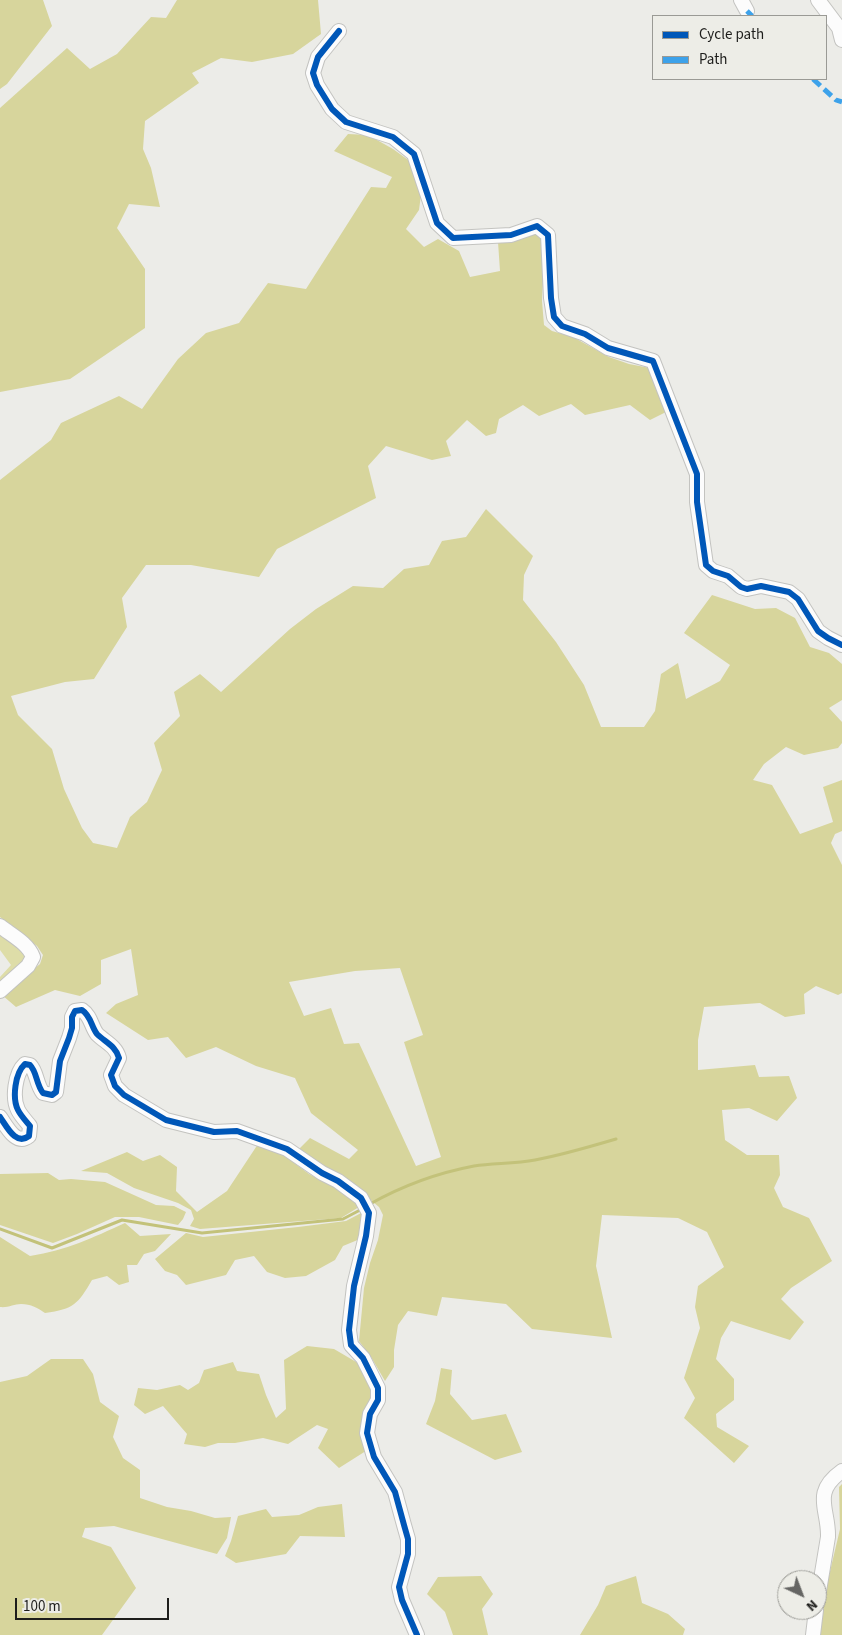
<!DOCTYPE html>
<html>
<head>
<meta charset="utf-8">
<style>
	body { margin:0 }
	#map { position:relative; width:842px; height:1635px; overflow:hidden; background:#ecece8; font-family:"Source Sans 3",sans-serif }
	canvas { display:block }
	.legend { position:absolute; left:652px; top:15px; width:175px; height:65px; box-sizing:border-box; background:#edede7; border:1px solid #9a9a95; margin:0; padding:6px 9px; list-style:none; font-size:15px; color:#1d1d1b }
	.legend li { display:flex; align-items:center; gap:10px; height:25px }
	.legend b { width:25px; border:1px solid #9a9a95 }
	.north { position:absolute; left:777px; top:1570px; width:50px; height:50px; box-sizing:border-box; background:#edede7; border:1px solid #9a9a95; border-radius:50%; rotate:137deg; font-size:14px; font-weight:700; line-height:20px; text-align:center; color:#1d1d1b }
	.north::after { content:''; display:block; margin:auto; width:18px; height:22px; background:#656563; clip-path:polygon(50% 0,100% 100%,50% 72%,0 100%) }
	.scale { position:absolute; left:15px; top:1598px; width:154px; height:22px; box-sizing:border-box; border:2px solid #1d1d1b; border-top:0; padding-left:6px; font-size:15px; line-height:18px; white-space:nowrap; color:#1d1d1b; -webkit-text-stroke:4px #edede7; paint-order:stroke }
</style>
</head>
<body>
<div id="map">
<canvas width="842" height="1635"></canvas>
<ul class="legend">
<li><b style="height:6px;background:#0057b8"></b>Cycle path</li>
<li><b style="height:6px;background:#3da2ea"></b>Path</li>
</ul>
<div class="north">N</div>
<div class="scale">100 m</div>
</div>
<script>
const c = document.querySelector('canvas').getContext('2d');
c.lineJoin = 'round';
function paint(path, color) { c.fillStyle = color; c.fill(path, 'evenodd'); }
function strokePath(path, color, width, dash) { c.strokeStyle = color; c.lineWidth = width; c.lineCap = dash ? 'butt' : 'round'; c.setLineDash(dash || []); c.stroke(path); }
paint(new Path2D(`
	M 0,933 L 22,949 L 29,959 L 0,984 L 0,977 L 11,965 L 0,950 Z`), '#dedda8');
paint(new Path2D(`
	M 0,0 L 43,0 L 52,26 L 7,84 L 0,89 Z
	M 177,0 L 318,0 L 321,34 L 293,54 L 252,62 L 221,58 L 192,73 L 199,83 L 145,121 L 143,149 L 151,168 L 160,207 L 129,204 L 117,228 L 145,269 L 145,328 L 70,379 L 0,392 L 0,108 L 67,48 L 90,69 L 117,54 L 151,17 L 166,18 Z
	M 348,134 L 368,135 L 393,149 L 411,162 L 421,195 L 419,210 L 406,229 L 424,247 L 438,239 L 459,251 L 470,277 L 500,271 L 498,242 L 535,232 L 545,238 L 542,301 L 544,325 L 552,331 L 573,337 L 609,357 L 629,364 L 650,368 L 666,412 L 650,420 L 630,405 L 585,415 L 571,404 L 539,416 L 523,405 L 499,419 L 496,433 L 486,436 L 467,420 L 446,441 L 451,456 L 432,460 L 386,446 L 368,466 L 376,498 L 277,549 L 259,577 L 191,565 L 146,565 L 122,598 L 127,627 L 94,679 L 65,682 L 11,696 L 18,715 L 52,749 L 64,789 L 82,828 L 93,843 L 117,848 L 130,817 L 147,802 L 162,770 L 154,743 L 180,716 L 174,692 L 200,674 L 221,692 L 290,629 L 316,609 L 353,586 L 383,588 L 404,569 L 429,565 L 442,541 L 466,537 L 486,509 L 533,556 L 524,575 L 523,600 L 556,642 L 584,685 L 601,727 L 644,727 L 655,711 L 661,674 L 678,663 L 686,699 L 720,681 L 730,665 L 684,633 L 712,595 L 755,609 L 776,608 L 795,618 L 810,647 L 829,653 L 842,664 L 842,700 L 829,708 L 842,722 L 842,743 L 838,748 L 804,755 L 786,747 L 764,764 L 753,780 L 772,785 L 800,834 L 833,822 L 823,787 L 842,780 L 842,831 L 835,834 L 831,843 L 842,865 L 842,993 L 838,995 L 816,986 L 804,994 L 805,1014 L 785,1017 L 760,1003 L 704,1007 L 698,1040 L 698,1070 L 755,1065 L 759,1077 L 789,1076 L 797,1098 L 777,1121 L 749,1108 L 722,1110 L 725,1140 L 747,1155 L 779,1155 L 780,1175 L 774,1188 L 783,1207 L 809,1218 L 832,1261 L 791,1288 L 781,1299 L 804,1322 L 790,1340 L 731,1321 L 721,1338 L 716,1359 L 734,1379 L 734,1400 L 716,1414 L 717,1427 L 749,1446 L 734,1463 L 684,1418 L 695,1398 L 684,1378 L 700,1328 L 695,1307 L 698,1286 L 724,1267 L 707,1232 L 678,1218 L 602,1215 L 596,1266 L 612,1338 L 532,1329 L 506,1304 L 442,1297 L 437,1316 L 408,1311 L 398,1325 L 394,1350 L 394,1367 L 385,1381 L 371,1357 L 359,1341 L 364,1288 L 370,1263 L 378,1240 L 383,1215 L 379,1207 L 355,1187 L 298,1150 L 310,1138 L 349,1159 L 358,1150 L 311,1113 L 295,1078 L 256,1066 L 216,1047 L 186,1058 L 168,1037 L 148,1040 L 106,1013 L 116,1004 L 138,995 L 131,949 L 101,960 L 101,984 L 80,996 L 55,990 L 16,1007 L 2,995 L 40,964 L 43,955 L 37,946 L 0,917 L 0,480 L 51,440 L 61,423 L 119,396 L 142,409 L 178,359 L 206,333 L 239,323 L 268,283 L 306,289 L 371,187 L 386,188 L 392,177 L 334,151 ZM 400,968 L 423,1035 L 404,1042 L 441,1157 L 416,1166 L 359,1043 L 344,1044 L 331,1008 L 304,1016 L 289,982 L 355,971 Z
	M 258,1144 L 281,1153 L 309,1174 L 355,1198 L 359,1207 L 341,1218 L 200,1229 L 190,1226 L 194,1219 L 191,1210 L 178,1203 L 134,1188 L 107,1173 L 81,1171 L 127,1152 L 143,1161 L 160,1155 L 177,1167 L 176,1191 L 197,1212 L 227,1191 Z
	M 48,1173 L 59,1180 L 71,1179 L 105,1182 L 156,1205 L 174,1206 L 186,1212 L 183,1219 L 178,1225 L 139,1217 L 115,1217 L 77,1234 L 53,1243 L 0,1225 L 0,1174 Z
	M 363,1212 L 360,1239 L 343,1246 L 335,1260 L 306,1276 L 285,1278 L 267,1272 L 254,1256 L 235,1260 L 226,1275 L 186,1285 L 177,1275 L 165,1271 L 155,1259 L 186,1233 L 203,1237 L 298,1227 L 346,1221 Z
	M 125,1223 L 140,1236 L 171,1234 L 155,1251 L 144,1254 L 137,1265 L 127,1265 L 129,1282 L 119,1285 L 107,1276 L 92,1280 C 78,1304 74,1309 45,1313 C 38,1308 31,1304 21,1304 C 14,1304 8,1308 0,1307 L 0,1237 L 30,1256 C 67,1250 92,1238 125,1223 Z
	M 307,1346 L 334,1349 L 363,1366 L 373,1382 L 369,1449 L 339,1468 L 318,1448 L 328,1429 L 317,1425 L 288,1444 L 263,1438 L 235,1443 L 218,1443 L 205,1447 L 184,1444 L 187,1434 L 163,1406 L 145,1414 L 134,1405 L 138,1388 L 157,1390 L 180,1385 L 188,1390 L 199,1383 L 204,1370 L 233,1362 L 237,1371 L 259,1374 L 266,1395 L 276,1418 L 286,1409 L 284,1360 Z
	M 51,1359 L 83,1359 L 93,1374 L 100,1402 L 119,1416 L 113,1437 L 123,1458 L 140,1470 L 140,1498 L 167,1507 L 191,1511 L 215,1518 L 231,1517 L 227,1538 L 217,1554 L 114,1526 L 85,1528 L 82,1537 L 111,1547 L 136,1588 L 102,1635 L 0,1635 L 0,1382 L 27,1376 Z
	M 441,1368 L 452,1370 L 450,1394 L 472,1420 L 506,1414 L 522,1452 L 495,1460 L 426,1424 L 435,1401 Z
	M 842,1484 L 842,1635 L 818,1635 L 823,1601 L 840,1529 L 839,1487 Z
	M 342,1504 L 345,1537 L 300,1536 L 286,1554 L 236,1563 L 225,1556 L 231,1541 L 238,1516 L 266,1509 L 272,1517 L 299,1515 L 318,1507 Z
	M 481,1576 L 493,1594 L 482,1609 L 488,1635 L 453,1635 L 445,1612 L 427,1594 L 438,1577 Z
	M 636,1576 L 642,1603 L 668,1614 L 685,1629 L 683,1635 L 580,1635 L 598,1605 L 606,1586 Z`), '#d7d59c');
strokePath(new Path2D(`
	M 370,1204 C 402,1186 437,1173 474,1166 C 494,1163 515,1164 535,1160 C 562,1155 589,1147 616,1139
	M 0,1229 L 52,1248 L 122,1220 L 202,1233 L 343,1219 L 362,1209`), '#c3c27a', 3);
const minor = new Path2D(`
	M 741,0 L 747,11
	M 818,0 L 839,28 L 842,40
	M 339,31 L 318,57 L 313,73 L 317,85 L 332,109 L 346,122 L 393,137 L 414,154 L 437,223 L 453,238 L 511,235 L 537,226 L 548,235 L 551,298 L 554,317 L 562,326 L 585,334 L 608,348 L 653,361 L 697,474 L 697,502 L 706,565 L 713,571 L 728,576 L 741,587 L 747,589 L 761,586 L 789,592 L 798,599 L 818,631 L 828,638 L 842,645
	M 0,926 C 11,935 28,943 33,957 L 28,966 L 0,991
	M 0,1117 C 7,1127 16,1146 29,1136 L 30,1126 C 26,1121 21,1116 18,1110 C 12,1098 15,1073 25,1064 L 30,1065 C 37,1072 36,1084 43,1093 L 52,1095 L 56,1092 L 60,1061 L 69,1038 L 72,1028 L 72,1017 L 75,1011 L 82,1010 C 91,1016 91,1026 97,1034 C 105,1042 116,1046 119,1058 L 111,1075 L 115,1086 L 124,1095 L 166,1120 L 214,1132 L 237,1131 L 287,1149 L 322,1173 L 338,1181 L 361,1198 L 369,1213 L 366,1236 L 354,1286 L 349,1330 L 351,1345 L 363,1358 L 378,1388 L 378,1400 L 370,1414 L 367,1433 L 374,1457 L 395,1492 L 404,1525 L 408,1539 L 408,1554 L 399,1587 L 402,1600 L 417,1635
	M 817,1603 L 828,1537 C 829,1509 811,1493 842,1471
	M 813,1635 L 816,1610`);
strokePath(minor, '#c3c3c0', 16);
strokePath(minor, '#fcfcfc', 14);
strokePath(new Path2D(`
	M 747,11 L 752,16
	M 813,79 L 836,100 L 842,102`), '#3da2ea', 5, [10, 5]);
strokePath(new Path2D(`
	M 339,31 L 318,57 L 313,73 L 317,85 L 332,109 L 346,122 L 393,137 L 414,154 L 437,223 L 453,238 L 511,235 L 537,226 L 548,235 L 551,298 L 554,317 L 562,326 L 585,334 L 608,348 L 653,361 L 697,474 L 697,502 L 706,565 L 713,571 L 728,576 L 741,587 L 747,589 L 761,586 L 789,592 L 798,599 L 818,631 L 828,638 L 842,645
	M 0,1117 C 7,1127 16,1146 29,1136 L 30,1126 C 26,1121 21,1116 18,1110 C 12,1098 15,1073 25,1064 L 30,1065 C 37,1072 36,1084 43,1093 L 52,1095 L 56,1092 L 60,1061 L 69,1038 L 72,1028 L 72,1017 L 75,1011 L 82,1010 C 91,1016 91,1026 97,1034 C 105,1042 116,1046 119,1058 L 111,1075 L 115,1086 L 124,1095 L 166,1120 L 214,1132 L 237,1131 L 287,1149 L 322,1173 L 338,1181 L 361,1198 L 369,1213 L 366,1236 L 354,1286 L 349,1330 L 351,1345 L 363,1358 L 378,1388 L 378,1400 L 370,1414 L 367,1433 L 374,1457 L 395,1492 L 404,1525 L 408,1539 L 408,1554 L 399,1587 L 402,1600 L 417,1635`), '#0057b8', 6);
</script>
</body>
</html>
